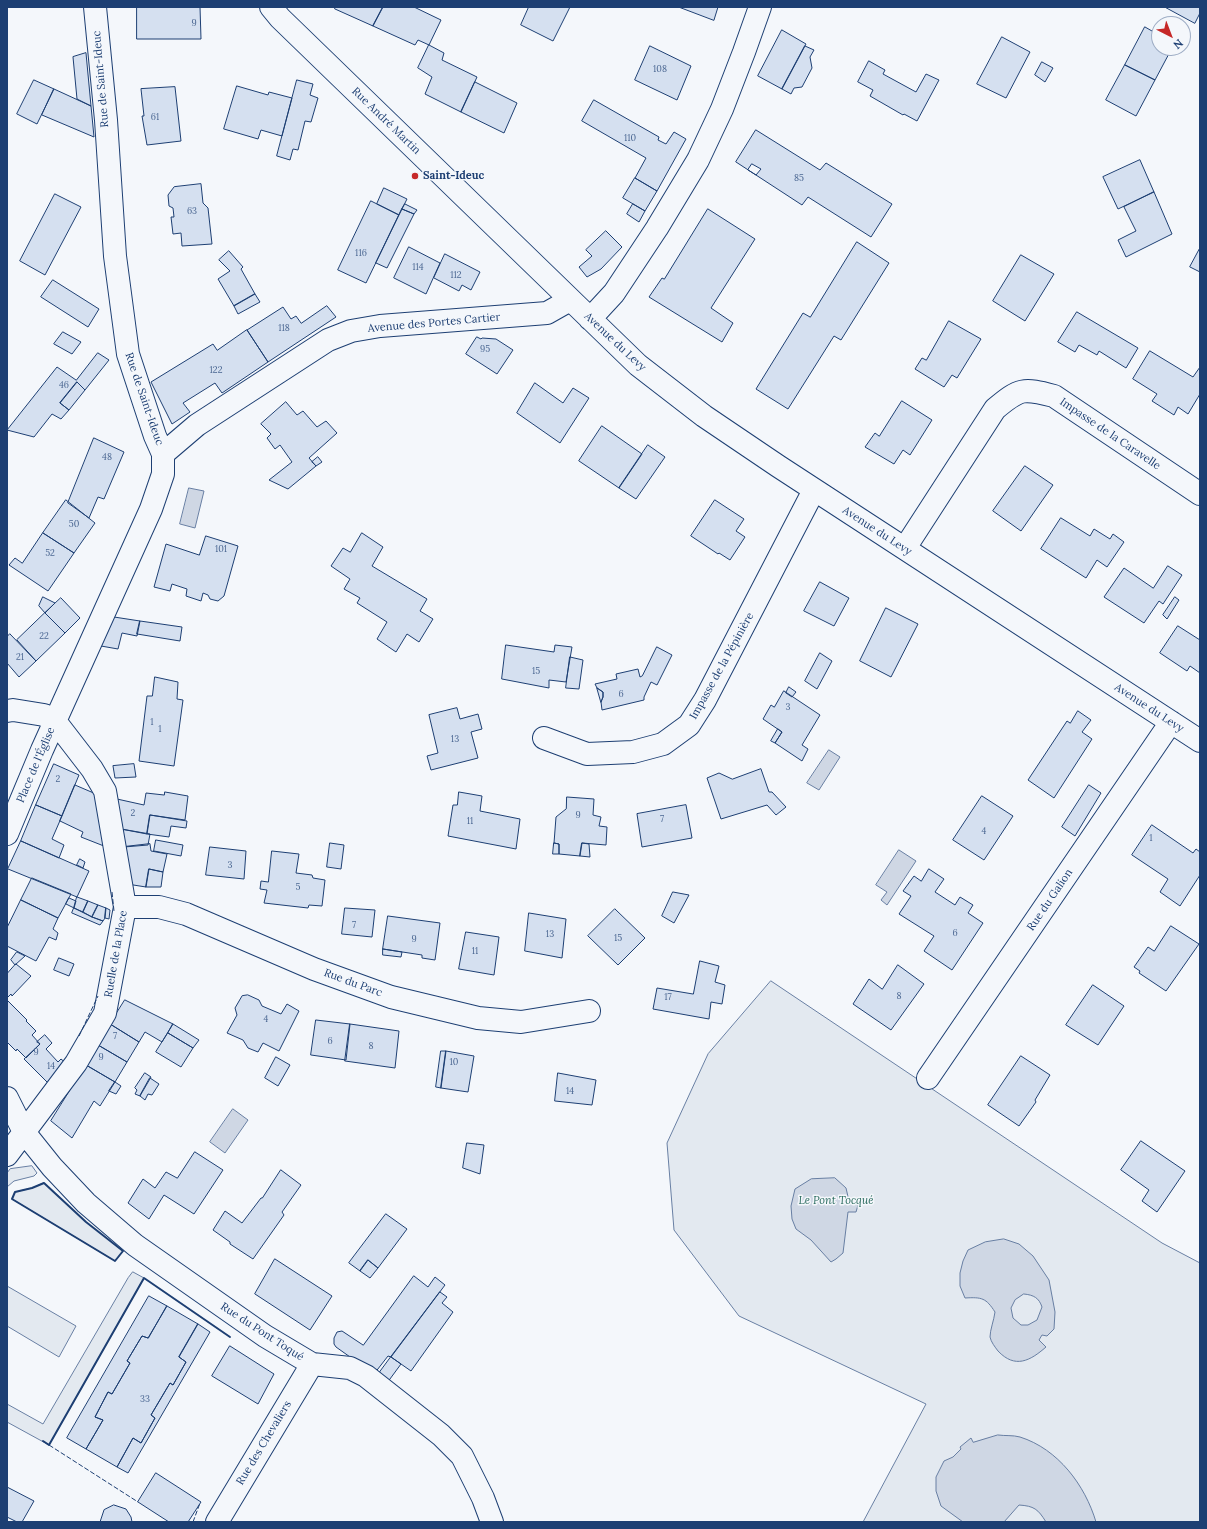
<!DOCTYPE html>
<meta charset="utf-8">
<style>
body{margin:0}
#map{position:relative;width:1207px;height:1529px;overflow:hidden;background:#f4f7fb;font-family:Lora,serif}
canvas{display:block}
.frame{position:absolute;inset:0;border:8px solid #1d3f73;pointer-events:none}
.north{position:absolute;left:1151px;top:16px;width:40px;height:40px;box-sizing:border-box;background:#f4f7fb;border:1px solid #9eadc5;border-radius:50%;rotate:138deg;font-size:11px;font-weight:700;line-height:16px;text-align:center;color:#1d3f73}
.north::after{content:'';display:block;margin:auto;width:14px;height:18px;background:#c62828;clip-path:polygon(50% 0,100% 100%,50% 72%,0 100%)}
</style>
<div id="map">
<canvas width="1207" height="1529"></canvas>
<div class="frame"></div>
<div class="north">N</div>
</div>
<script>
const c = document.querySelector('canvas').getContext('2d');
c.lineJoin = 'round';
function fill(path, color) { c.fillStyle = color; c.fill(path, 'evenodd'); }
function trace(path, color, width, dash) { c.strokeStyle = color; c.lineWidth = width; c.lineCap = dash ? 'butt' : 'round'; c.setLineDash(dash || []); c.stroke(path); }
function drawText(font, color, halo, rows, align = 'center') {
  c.font = font + ' Lora,serif'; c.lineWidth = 3; c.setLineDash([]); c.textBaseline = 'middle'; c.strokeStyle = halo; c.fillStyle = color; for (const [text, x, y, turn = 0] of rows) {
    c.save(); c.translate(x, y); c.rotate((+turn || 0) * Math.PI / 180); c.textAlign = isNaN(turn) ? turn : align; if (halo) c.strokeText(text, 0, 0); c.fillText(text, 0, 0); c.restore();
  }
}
const green = new Path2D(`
 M771 981 1162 1243 1200 1263V1522H863L926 1404 739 1316 674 1230 667 1143 708 1054Z
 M32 1166 37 1173 34 1176 14 1181 7 1187V1173L10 1169Z
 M44 1183 86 1222 123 1251 115 1261 12 1199 15 1192 32 1188Z
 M133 1272 144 1278 49 1445 7 1422V1404L43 1424 128 1278Z
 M7 1286 76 1326 59 1357 7 1326Z`);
const water = new Path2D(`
 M189 488 204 491 195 528 180 524Z
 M829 750 840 757 819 790 807 783Z
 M899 850 916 861 887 905 881 900 887 892 876 885Z
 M233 1109 248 1120 225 1153 210 1142Z
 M835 1178 846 1188 849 1201 858 1205 856 1212H848L843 1253 836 1259 831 1262 811 1240 796 1229 792 1219 791 1206 795 1189 811 1179Z
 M1004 1239 1019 1244 1033 1256 1049 1280 1055 1312 1054 1329 1047 1336 1042 1335 1039 1340 1046 1347C1030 1361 1015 1369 998 1351 995 1347 991 1342 990 1337 990 1330 994 1320 995 1312 986 1298 982 1297 965 1298L960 1286V1273L963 1261 968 1250 985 1242ZM1024 1294C1034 1295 1039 1298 1042 1307L1037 1320 1028 1325H1021L1013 1318 1011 1308 1015 1300Z
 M998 1435C1005 1436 1013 1435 1020 1437 1058 1449 1085 1485 1096 1522H1046C1038 1509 1034 1506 1019 1505L1004 1522H963L941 1506 936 1491V1477L944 1461 953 1457 961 1449 960 1447 971 1438 973 1442Z`);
const building = new Path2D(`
 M137 7H200L201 39H137Z
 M335 7H383L373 26 335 9Z
 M383 7H414L441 20 429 45 418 40 415 45 373 26Z
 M529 7H570L553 41 521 25Z
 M679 7H718L714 20Z
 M1165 7H1200V13L1195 23Z
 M1145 27 1159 35V48H1172L1155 80 1125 65Z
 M782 30 806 44 782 89 758 76Z
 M1002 37 1030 52 1006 98 977 84Z
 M429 45 444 53 442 60 477 77 461 112 425 94 432 77 418 68Z
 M650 46 691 66 677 100 635 80Z
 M805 46 814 50 810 57 812 68 802 87 794 88 791 94 782 89Z
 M86 53 91 106 77 99 73 57Z
 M869 61 885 70 883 74 916 92 926 74 939 80 917 121 904 114 903 115 870 96 873 90 858 82Z
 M1042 62 1053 68 1045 82 1035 75Z
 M1125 65 1155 80 1136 116 1106 100Z
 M34 80 54 89 37 124 17 114Z
 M297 80 313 84 310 95 318 98 311 122 305 121 298 150 293 149 290 160 277 156Z
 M475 82 517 103 504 133 461 112Z
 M237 86 268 95 269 92 292 98 282 136 261 130 258 139 224 129Z
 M175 87 181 141 147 145 142 116H144L141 89Z
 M54 89 91 106 94 137 42 115Z
 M594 100 659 137 658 140 666 144 674 132 686 139 657 191 635 178 646 158 582 121Z
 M756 130 820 170 826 163 892 204 871 237 808 197 802 205 736 162Z
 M1140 160 1154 192 1118 209 1103 177Z
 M752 164 761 169 756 175 748 170Z
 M635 178 657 191 645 211 623 198Z
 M201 184 203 203 208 208 212 244 182 246 181 233 173 234 171 217H174L173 208 169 206 168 195 174 187Z
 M384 188 407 199 399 215 377 204Z
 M1154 192 1172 234 1126 257 1118 240 1136 231 1124 207Z
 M55 194 81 207 45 275 20 261Z
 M371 201 399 215 366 283 338 270Z
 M405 204 417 210 414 214 402 209Z
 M633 204 645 211 639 222 627 214Z
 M402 209 414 214 387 268 376 263Z
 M708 209 755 239 711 308 733 323 722 342 649 297 662 278 664 279Z
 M606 231 622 247 601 269 587 277 579 267 592 256 586 250Z
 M857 242 889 263 841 340 834 336 788 409 756 389 803 313 810 317Z
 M409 247 440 263 426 294 394 278Z
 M1200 248V272L1190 267Z
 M229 251 243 267 241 269 255 294 234 306 218 279 230 271 219 260Z
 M445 254 480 272 471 290 462 285 459 291 434 278Z
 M1021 255 1054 274 1025 321 993 301Z
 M53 280 99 309 88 327 41 297Z
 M255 294 260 302 238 314 234 306Z
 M327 306 336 317 268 362 247 330 283 307 291 319 296 316 301 323Z
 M1077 312 1138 348 1126 368 1099 351 1097 355 1079 345 1075 352 1058 342Z
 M949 321 981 339 957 378 952 375 944 387 915 369 922 358 926 360Z
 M247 330 268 362 222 393 215 383 183 403 190 412 172 424 151 382 213 344 217 350Z
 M63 332 81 342 72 354 54 344Z
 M477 337 481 339 482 338 496 339 513 350 497 374 466 354Z
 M1150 351 1193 377 1200 367V394L1188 414 1178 407 1174 415 1152 401 1157 394 1133 379Z
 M98 353 109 360 85 390 77 382 60 403 69 410 61 419 52 414 34 437 7 430 57 367 76 380Z
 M77 382 85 390 69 410 60 403Z
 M535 383 563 403 573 388 589 398 560 443 517 413Z
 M902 401 932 420 910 455 903 450 894 464 865 447 875 433 879 436Z
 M286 402 297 415 303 411 317 427 326 421 337 433 309 458 316 466 288 489 269 480 292 462 280 445 275 449 267 438 271 434 261 424Z
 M602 426 642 454 619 488 579 461Z
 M94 438 124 452 104 499 98 497 89 518 68 503Z
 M648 445 665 457 636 499 619 488Z
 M318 457 322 462 316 466 312 462Z
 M1025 466 1053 485 1021 531 993 511Z
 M66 500 95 523 74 553 43 533Z
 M715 500 744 519 736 531 745 537 730 560 719 553 718 554 691 536Z
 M1061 518 1090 536 1094 529 1110 539 1113 534 1124 542 1107 567 1097 560 1086 578 1041 549Z
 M43 533 74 553 48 591 9 565 15 558 22 563Z
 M362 533 383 547 372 566 427 599 420 611 433 619 419 642 407 634 396 652 377 639 387 622 357 603 360 598 344 589 350 579 331 566 343 548 350 552Z
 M206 536 238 546 224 596 218 601 210 599 208 595 203 593 201 601 186 596 187 589 172 584 170 591 154 587 166 544 199 555Z
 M1168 566 1182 575 1163 604 1159 601 1144 623 1104 597 1124 568 1153 588Z
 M820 582 849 598 834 626 804 611Z
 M43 597 55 603 45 613 39 606Z
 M1175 597 1179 600 1167 619 1163 615Z
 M61 598 80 618 65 633 45 613Z
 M886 608 918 624 891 677 860 661Z
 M45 613 65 633 36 661 17 640Z
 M114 617 140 621 137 636 122 633 118 649 101 646 106 631Z
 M140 621 182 627 180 641 137 634Z
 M1178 626 1200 640V673L1190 666 1187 671 1160 653Z
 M10 634 36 661 19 677 7 663V637Z
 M506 645 554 652 555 645 572 647 566 682 549 680V688L502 679Z
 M657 647 672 655 657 685 651 682 644 697V700L602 710 601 702 603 697V692L597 688 595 684 617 679 616 674 638 669 640 677 642 676Z
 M820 653 832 661 817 689 805 681Z
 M570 657 583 660 579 689 566 688Z
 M155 677 178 682 177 699 183 700 174 766 139 761 147 696H152Z
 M789 687 796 692 792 697 786 693Z
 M597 688 603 692V697L601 702Z
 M784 691 820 715 802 745 808 749 802 761 775 743 782 732 763 719 771 705 774 707Z
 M457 708 460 719 478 714 482 729 471 732 478 758 431 770 427 756 438 753 429 715Z
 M1078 711 1091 720 1082 732 1092 739 1054 798 1028 780 1067 721 1070 723Z
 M778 729 782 732 775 743 771 741Z
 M54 764 79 775 62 816 36 805Z
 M134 764 136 777 115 778 113 766Z
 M761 769 769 792H772L786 807 776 815 767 805 721 819 707 778 719 773 732 779Z
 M75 785 103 797 109 848 81 837 83 832 60 821Z
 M1089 785 1101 793 1075 836 1062 827Z
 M165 792 188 796 185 820 150 815 147 834 121 829 117 799 144 805 146 793 164 795Z
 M459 792 482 796 480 811 520 819 516 849 448 836 453 805H457Z
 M982 796 1013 816 984 860 953 840Z
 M567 797 594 799 593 815 601 817 599 826 607 827 606 845 582 843 580 856 559 854V844L554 843 556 817 566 809Z
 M36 805 62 816 52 839 64 845 59 858 21 841Z
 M686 805 692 838 642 847 637 814Z
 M150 815 187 821 186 828 171 826 169 837 147 834Z
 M1152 825 1193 853 1196 849 1200 852V875L1180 906 1160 892 1168 879 1132 855Z
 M121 829 150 834 148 845 124 847Z
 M156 840 183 845 181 856 154 851Z
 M21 841 89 871 77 897 8 869Z
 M330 843 344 845 341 869 327 867Z
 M554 843 559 844V854H553Z
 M582 843 589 844 590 857 580 856Z
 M150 844 151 851 167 854 163 872 149 869 146 887 127 884 124 847Z
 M210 847 246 851 244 879 206 875Z
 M272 851 299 854 296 873 312 875 313 878 325 880 322 906 309 905 308 908 264 903 267 890 260 889 261 881 268 882Z
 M80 859 85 862 83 868 77 865Z
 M149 869 163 872 161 887H146Z
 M929 869 944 879 935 892 955 905 960 897 973 905 968 913 983 923 952 970 924 951 934 936 899 914 911 896 903 891 914 876 921 881Z
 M32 878 71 894 58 918 21 900Z
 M673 892 689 895 674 923 662 916Z
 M77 897 88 901 83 912 74 908Z
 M69 898 76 901 74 908 66 904Z
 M21 900 58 918 53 929 58 933 56 940 49 937 36 961 7 946V928Z
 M88 901 98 905 92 917 83 912Z
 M98 905 106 908 105 918 103 921 92 917Z
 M74 908 92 917 103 921 100 925 72 913Z
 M106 908 110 910 109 919 105 918Z
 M345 908 375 910 372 937 342 934Z
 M615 909 645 938 618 965 588 936Z
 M529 913 566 919 562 958 525 951Z
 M388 916 440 923 435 960 422 958V955L383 949Z
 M1171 926 1199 944 1166 991 1139 973 1140 971 1134 967 1148 947 1154 951Z
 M466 932 499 937 494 975 459 969Z
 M383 949 402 952 401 957 383 955Z
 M17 952 25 956 15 965 11 960Z
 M59 958 74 964 69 976 54 970Z
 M700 961 719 966 715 982 725 985 722 1004 711 1002 709 1019 653 1009 657 988 693 994Z
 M16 964 31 976 12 996 11 994 7 998V974Z
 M898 965 924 984 891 1030 853 1004 869 979 882 989Z
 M1093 985 1124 1006 1098 1045 1066 1025Z
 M248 995 259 1000 262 1006 281 1014 287 1004 299 1011 279 1051 263 1043 258 1052 248 1048 243 1040 227 1033 237 1015 235 1008 242 996Z
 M7 1000 27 1020 26 1021 36 1031 32 1035 40 1044 26 1058 17 1049 16 1051 7 1042Z
 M125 1000 173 1024 162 1042 145 1032 139 1042 110 1024Z
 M316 1020 350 1024 346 1060 311 1055Z
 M110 1024 139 1042 127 1062 98 1045Z
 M173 1024 199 1040 193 1048 168 1033Z
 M350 1024 399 1031 395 1068 345 1061Z
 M168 1033 193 1048 181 1067 156 1052Z
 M45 1035 52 1043 46 1049 58 1062 61 1059 67 1064 51 1086 24 1059 40 1044 37 1042Z
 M98 1045 127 1062 115 1082 86 1065Z
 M441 1051H446L441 1088 436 1087Z
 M446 1051 474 1056 468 1092 441 1088Z
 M1021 1056 1050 1075 1035 1100 1036 1102 1019 1126 988 1105Z
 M276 1057 290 1065 278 1086 265 1078Z
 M86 1065 115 1082 100 1106 94 1101 72 1138 51 1121Z
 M145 1073 151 1077 140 1096 135 1094 137 1090 135 1088Z
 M558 1073 596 1080 592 1105 555 1101Z
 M150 1078 159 1084 152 1095 148 1094 145 1100 140 1096Z
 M115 1082 121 1086 116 1094 109 1091Z
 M1141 1141 1185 1171 1157 1212 1142 1201 1149 1190 1121 1170Z
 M467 1143 484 1145 480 1174 463 1168Z
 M195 1152 223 1170 194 1214 164 1195 149 1219 128 1203 143 1179 155 1188 166 1172 177 1178Z
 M281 1170 301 1185 282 1212 284 1215 253 1259 230 1244V1242L213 1230 225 1211 242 1223 261 1198H262Z
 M386 1214 407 1229 378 1268 368 1260 360 1271 349 1263Z
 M275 1259 332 1296 310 1330 255 1294Z
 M368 1260 378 1268 370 1278 360 1271Z
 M414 1276 428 1287 435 1277 445 1285 391 1357 388 1356 374 1374 336 1347 334 1344V1338L337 1332 342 1331 363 1345Z
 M440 1292 447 1297 442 1303 453 1312 411 1371 391 1357Z
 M149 1296 167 1306 148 1338 142 1336 127 1361 130 1363 112 1394 108 1392 95 1417 103 1420 86 1449 67 1438Z
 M167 1306 198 1324 179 1357 186 1362 173 1385 170 1383 151 1415 155 1418 141 1443 133 1438 117 1467 86 1449 103 1420 95 1417 108 1392 112 1394 130 1363 127 1361 142 1336 148 1338Z
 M198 1324 210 1332 128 1473 117 1467 133 1438 141 1443 155 1418 151 1415 170 1383 173 1385 186 1362 179 1357Z
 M230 1346 274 1374 258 1404 212 1376Z
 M391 1357 401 1364 387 1383 377 1376Z
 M156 1473 201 1502 188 1522H169L138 1502Z
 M7 1487 34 1501 22 1522H17L7 1517Z
 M114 1505 126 1509 131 1517 132 1522H100L104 1510Z`);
const minor = new Path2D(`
 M271 7 280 18 638 365 704 416 778 466 1200 741
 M590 319 614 293 657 228 698 160 722 109 744 52 760 7
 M163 454 197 425 328 340 351 331 380 326 547 313 570 300
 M905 548 995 409C1020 388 1023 388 1054 396L1200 494
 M7 711 13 710 44 715 55 721 92 769 105 791 125 907 105 1013 76 1063 7 1155
 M544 738 587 754 633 752 663 744 689 725 705 700 814 490
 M7 834 42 750 151 509 163 474V454L155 436 128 354 115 256 106 120 95 7
 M125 907H159L186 914 314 969 391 997 478 1018 521 1022 589 1011
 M928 1078 1171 722
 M7 1098 24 1132 52 1167 86 1203 135 1245 265 1336 312 1364 350 1368 366 1376 441 1435 462 1456 483 1498 492 1522
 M217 1522 312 1364`);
const fence = new Path2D(`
 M112 892 114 911
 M79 1036 98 996
 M49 1445 138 1502
 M193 1522 200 1503`);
const wall = new Path2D(`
 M44 1183 86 1222 123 1251 115 1261 12 1199 15 1192 32 1188Z
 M43 1441 49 1445 144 1278 230 1337`);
const markers = [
 [415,176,4,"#c62828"]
];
const numberNames = [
 ["9",194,23],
 ["108",660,69],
 ["61",155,117],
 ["110",630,138],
 ["85",799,178],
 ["63",192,211],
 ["116",361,253],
 ["114",418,267],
 ["112",456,275],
 ["118",284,328],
 ["95",485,349],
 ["122",216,370],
 ["46",64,385],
 ["48",107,457],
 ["50",74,524],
 ["101",221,549],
 ["52",50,553],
 ["22",44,636],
 ["21",20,657],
 ["15",536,671],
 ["6",621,694],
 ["3",788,707],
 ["1",152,722],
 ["1",160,729],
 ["13",455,739],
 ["2",58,779],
 ["2",133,813],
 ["9",578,815],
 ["7",662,819],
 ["11",470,821],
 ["4",984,831],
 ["1",1151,838],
 ["3",230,865],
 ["5",298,887],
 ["7",354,925],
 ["6",955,933],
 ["13",550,934],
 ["15",618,938],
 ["9",414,939],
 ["11",475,951],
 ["8",899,996],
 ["17",668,997],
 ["4",266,1019],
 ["7",115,1036],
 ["6",330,1041],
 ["8",371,1046],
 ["9",36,1052],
 ["9",101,1057],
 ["10",454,1062],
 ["14",51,1066],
 ["14",570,1091],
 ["33",145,1399]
];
const streetNames = [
 ["Rue de Saint-Ideuc",101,79,-95],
 ["Rue André Martin",386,121,44],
 ["Avenue des Portes Cartier",434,323,-5],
 ["Avenue du Levy",615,342,43],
 ["Rue de Saint-Ideuc",144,399,71],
 ["Impasse de la Caravelle",1110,434,34],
 ["Avenue du Levy",877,531,33],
 ["Impasse de la Pépinière",722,666,-61],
 ["Avenue du Levy",1149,708,33],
 ["Place de l'Église",36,765,-67],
 ["Rue du Galion",1050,900,-56],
 ["Ruelle de la Place",116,954,-80],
 ["Rue du Parc",353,983,20],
 ["Rue du Pont Toqué",262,1332,33],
 ["Rue des Chevaliers",264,1443,-59]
];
const poiNames = [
 ["Saint-Ideuc",423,176]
];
const parkNames = [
 ["Le Pont Tocqué",836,1201]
];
fill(green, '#e3e9f0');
trace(green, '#687fa3', 1);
fill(water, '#cfd7e4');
trace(water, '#687fa3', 1);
fill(building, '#d5e0f0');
trace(building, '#1d3f73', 1);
trace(minor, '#1d3f73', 24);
trace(minor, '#f4f7fb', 22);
trace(fence, '#1d3f73', 1, [5, 2]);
trace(wall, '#1d3f73', 2);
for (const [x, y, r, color] of markers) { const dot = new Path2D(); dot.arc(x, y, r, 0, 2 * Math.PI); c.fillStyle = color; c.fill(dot); trace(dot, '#f4f7fb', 1.5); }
drawText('9px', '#4b6792', null, numberNames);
drawText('11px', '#1d3f73', '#f4f7fb', streetNames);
drawText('bold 11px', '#1d3f73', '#f4f7fb', poiNames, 'left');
drawText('italic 11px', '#2c6c60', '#f4f7fb', parkNames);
</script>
